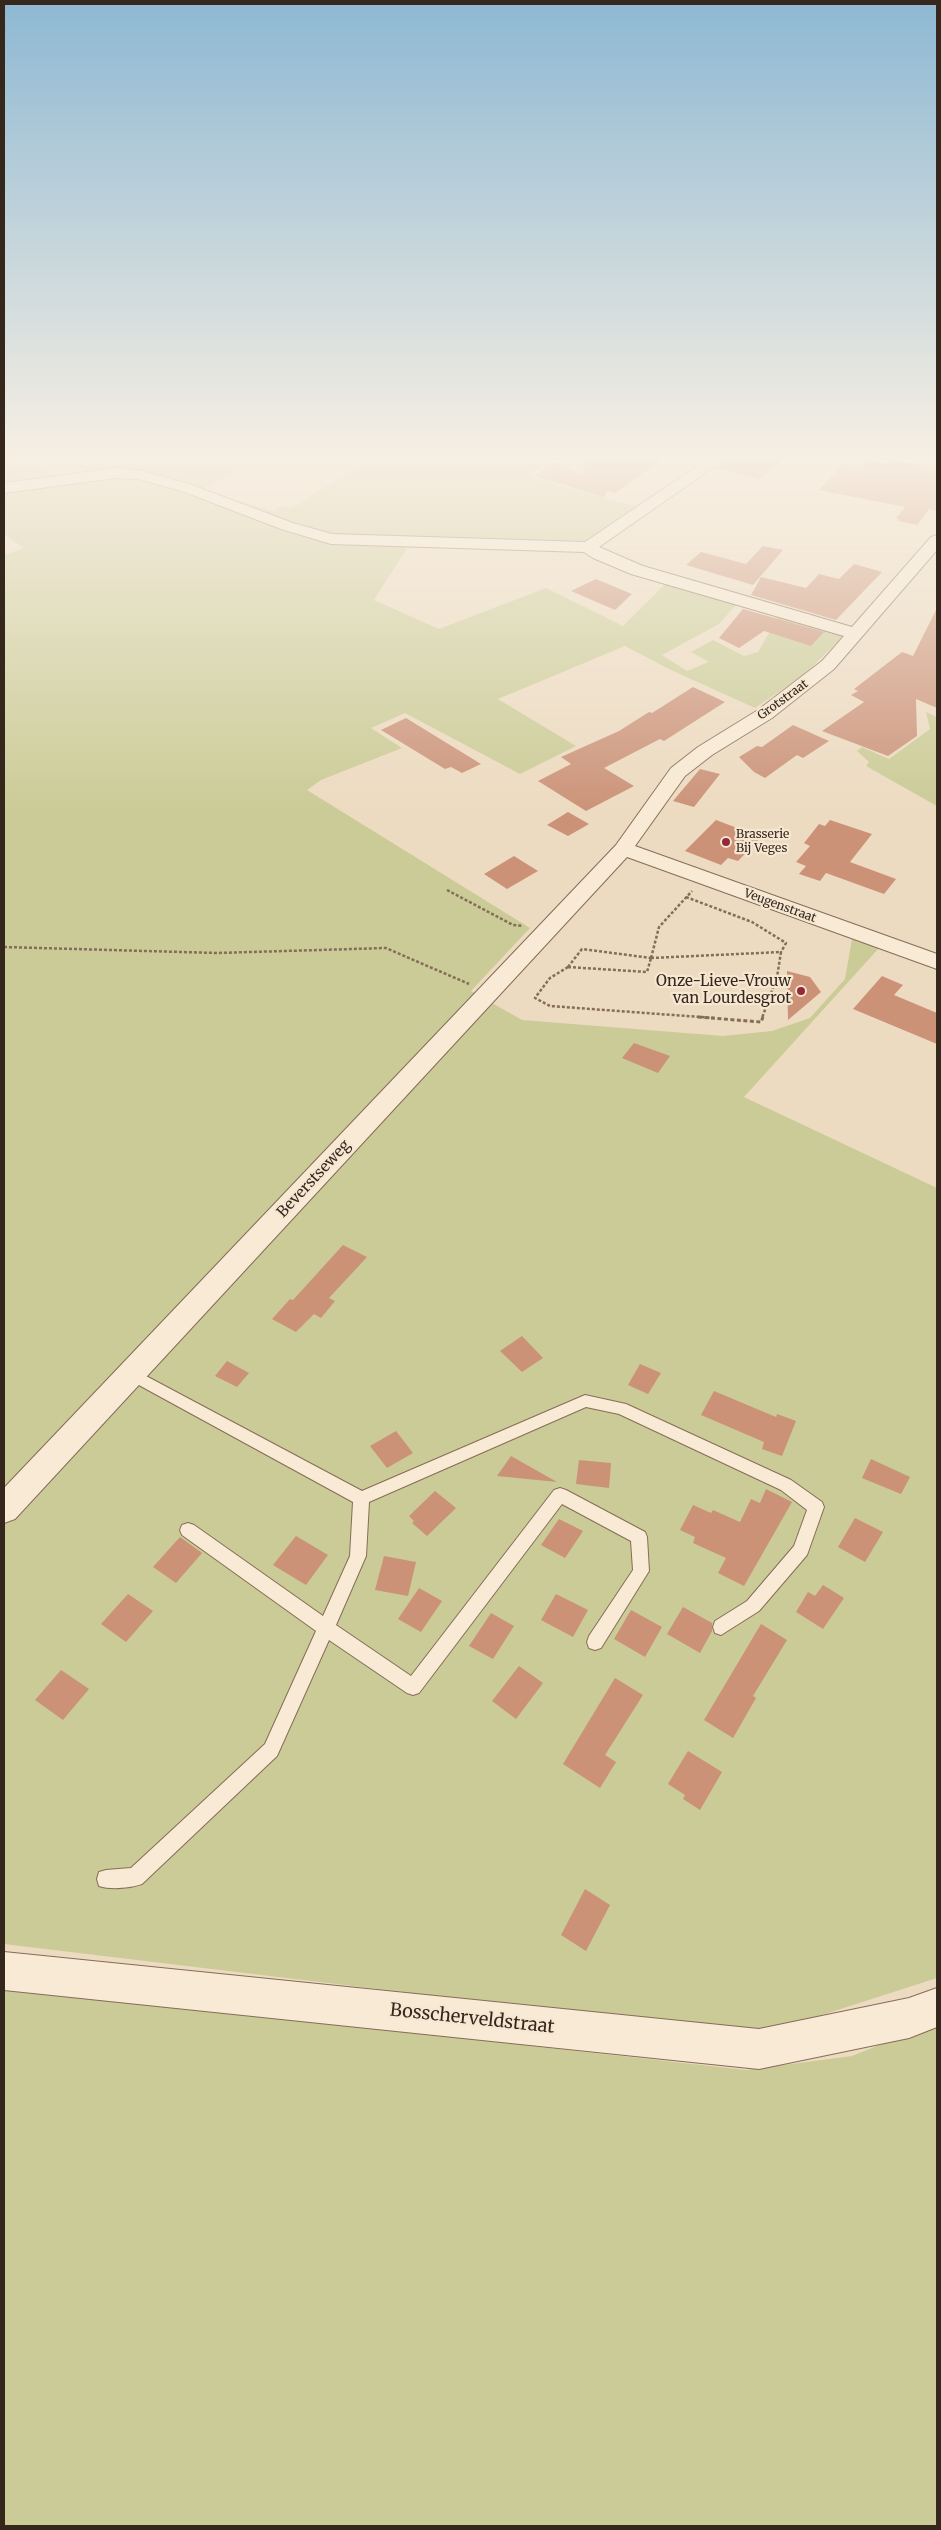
<!DOCTYPE html>
<style>
body{margin:0}
#map{position:relative;width:941px;height:2530px;overflow:hidden;background:#eddbc1;font-family:Merriweather,serif}
canvas{display:block}
.frame{position:absolute;inset:0;border:5px solid #36271d;pointer-events:none}
</style>
<div id="map">
<canvas width="941" height="2530"></canvas>
<div class="frame"></div>
</div>
<script>
const c = document.querySelector('canvas').getContext('2d');
c.lineJoin = 'round';
function fill(path, color) { c.fillStyle = color; c.fill(path, 'evenodd'); }
function trace(path, color, width, dash) { c.strokeStyle = color; c.lineWidth = width; c.lineCap = dash ? 'butt' : 'round'; c.setLineDash(dash || []); c.stroke(path); }
function drawText(font, color, halo, rows, align = 'center') {
  c.font = font + ' Merriweather,serif'; c.lineWidth = 4.5; c.setLineDash([]); c.textBaseline = 'middle'; c.strokeStyle = halo; c.fillStyle = color; for (const [text, x, y, turn = 0] of rows) {
    c.save(); c.translate(x, y); c.rotate((+turn || 0) * Math.PI / 180); c.textAlign = isNaN(turn) ? turn : align; if (halo) c.strokeText(text, 0, 0); c.fillText(text, 0, 0); c.restore();
  }
}
const green = new Path2D(`
 M4 460H37L55 479 4 486Z
 M72 460H256L202 490 273 511 281 506 291 508 369 460H551L527 476 638 507 588 542 579 543 344 537 308 530 142 474H87Z
 M125 477 153 483 243 512 320 541 379 546 409 545 374 600 439 629 546 588 623 626 667 582 738 603 719 624 662 655 687 671 709 662 691 652 713 640 744 656 758 652 780 614 845 634 805 674 755 708 671 670 625 646 498 699 576 746 520 774 405 713 371 728 402 748 321 780 307 790 530 928 471 991 522 1020 723 1036 772 1031 810 1018 845 979 852 939 879 948 744 1097 937 1188V1978L760 2035 4 1944V555L24 548 4 534V491Z
 M926 712 937 717V806L866 766 869 762 857 751 862 747 889 759 930 729Z
 M4 1987 746 2070 852 2056 937 2022V2526H4Z`);
const building = new Path2D(`
 M585 460H662L615 493 607 491 604 497 534 476 557 462 583 475Z
 M726 460H783L760 479 716 468Z
 M868 460 888 464 890 460H894L937 469V511L929 509 917 525 898 521 899 519 896 518 905 507 819 490 843 464 860 468Z
 M763 546 783 550 753 585 686 565 701 552 746 564Z
 M854 564 882 572 836 620 751 595 761 577 806 588 819 574 839 579Z
 M596 579 632 594 615 610 571 591Z
 M937 608V708L916 699 917 736 888 756 822 731 864 702 851 695 858 691 854 689 902 652 913 656Z
 M743 609 824 632 811 646 764 631 739 648 719 638Z
 M693 687 725 702 664 741 660 739 604 768 634 786 586 811 538 781 571 764 561 757 619 731 649 712 652 713Z
 M406 718 481 764 462 773 451 767 445 769 381 730Z
 M793 725 829 741 803 758 797 755 765 778 754 772 739 757 757 746 762 747Z
 M700 769 720 774 694 807 673 801Z
 M568 812 589 824 568 836 547 825Z
 M716 820 761 837 738 861 728 858 721 865 685 851Z
 M830 820 872 834 850 862 896 879 884 894 826 873 820 881 799 874 806 866 796 862 810 846 804 843 819 824 825 826Z
 M514 856 538 871 507 889 484 874Z
 M787 971 810 977 821 992 788 1020Z
 M882 976 903 985 894 995 937 1013V1044L853 1009Z
 M634 1043 670 1056 658 1073 622 1058Z
 M343 1245 367 1257 329 1298 335 1301 321 1318 314 1314 296 1332 272 1319 290 1299 293 1300Z
 M522 1336 543 1358 522 1372 500 1351Z
 M227 1361 249 1373 237 1387 215 1376Z
 M640 1364 661 1373 648 1394 628 1385Z
 M714 1391 776 1417 777 1414 796 1421 782 1456 762 1449 764 1442 701 1415Z
 M396 1431 413 1453 387 1468 370 1446Z
 M511 1456 557 1482 497 1476Z
 M871 1459 910 1477 901 1494 862 1478Z
 M579 1460 611 1463 609 1488 576 1484Z
 M766 1489 792 1502 744 1586 718 1573 726 1558 693 1543 695 1537 680 1530 693 1505 711 1513 713 1510 740 1522 751 1499 760 1503Z
 M435 1491 456 1508 427 1536 412 1523 414 1521 409 1516Z
 M855 1518 883 1532 865 1562 838 1547Z
 M559 1519 583 1531 565 1558 541 1545Z
 M296 1536 328 1555 306 1585 273 1565Z
 M180 1537 202 1553 176 1583 153 1567Z
 M384 1556 416 1562 408 1596 375 1590Z
 M823 1585 844 1598 823 1629 796 1612 808 1592 815 1596Z
 M419 1588 442 1601 421 1632 398 1619Z
 M128 1594 153 1611 126 1642 101 1624Z
 M556 1594 588 1610 573 1637 541 1620Z
 M683 1607 712 1623V1631L700 1653 667 1634Z
 M631 1610 662 1627 645 1657 614 1639Z
 M491 1613 514 1626 493 1659 469 1646Z
 M761 1624 787 1640 753 1696 756 1698 733 1738 704 1720Z
 M519 1666 543 1683 516 1719 492 1701Z
 M61 1670 89 1689 63 1720 35 1700Z
 M615 1678 643 1695 605 1755 616 1762 600 1788 563 1764Z
 M688 1751 722 1772 700 1810 683 1799 685 1795 668 1784Z
 M585 1889 610 1905 586 1951 561 1935Z`);
const pathFar1 = new Path2D(`
 M447 890 513 925 523 926
 M686 897 752 922 786 943 781 952
 M4 947 217 953 386 948 469 984
 M651 958 781 952 777 977 762 1018
 M651 958 659 927 692 891
 M568 967 647 972 651 958
 M568 967 550 978 535 998 550 1006 714 1018
 M568 967 582 949 651 958`);
const path = new Path2D(`
 M698 1017 761 1022 763 1017`);
const lane = new Path2D(`
 M131 1368 362 1491 585 1395 626 1404 791 1480 822 1502 824 1507 807 1555 759 1611 721 1635 715 1633 713 1627 715 1621 747 1601 794 1546 807 1510 781 1490 619 1414 586 1407 369 1502 366 1556 336 1625 411 1676 554 1490 560 1488 566 1490 645 1532 647 1537 649 1571 601 1648 595 1650 589 1648 587 1642 589 1636 633 1570 631 1541 562 1504 419 1693 413 1695 407 1693 329 1640 277 1756 142 1884C130 1888 111 1890 99 1886L97 1879 99 1872 106 1870 131 1868 265 1744 316 1631 182 1535 180 1530 182 1525 188 1523 194 1525 323 1616 350 1556 353 1502 126 1378 124 1374 126 1370Z`);
const street = new Path2D(`
 M706 460H724L599 547 643 566 852 627 931 537 937 535V550L834 669 772 718 712 755 685 776 635 846 937 954V969L627 857 15 1519 4 1523V1488L616 845 671 768 698 747 758 710 822 661 844 636 631 574 593 558 584 552 331 544 281 529 182 491 138 479 116 478 4 493V483L116 468 139 470 192 485 293 523 332 534 585 542Z
 M4 1952 759 2029 909 1998 937 1988V2027L909 2038 759 2069 4 1990Z`);
const markers = [
 [726,842,5,"#942a36"],
 [801,991,5,"#942a36"]
];
const farStreetnames = [
 ["Grotstraat",783,700,-36],
 ["Veugenstraat",780,906,20]
];
const farPoinames = [
 ["Brasserie",736,835],
 ["Bij Veges",736,849]
];
const poiNames = [
 ["Onze-Lieve-Vrouw",791,982],
 ["van Lourdesgrot",791,999]
];
const streetNames = [
 ["Beverstseweg",314,1179,-47]
];
const nearStreetnames = [
 ["Bosscherveldstraat",472,2019,6]
];
fill(green, '#cacb96');
fill(building, '#cb9278');
trace(lane, '#866c59', 2);
trace(street, '#866c59', 2);
trace(pathFar1, '#866c59', 2.5, [3, 2]);
trace(path, '#866c59', 3, [4, 2.5]);
fill(lane, '#f8ead4');
fill(street, '#f8ead4');
const sky = c.createLinearGradient(0, 0, 0, 815);
sky.addColorStop(0, '#8db8d3');
sky.addColorStop(0.56, '#f7efe3');
sky.addColorStop(1, '#f7efe300');
c.fillStyle = sky;
c.fillRect(0, 0, 941, 815);
for (const [x, y, r, color] of markers) { const dot = new Path2D(); dot.arc(x, y, r, 0, 2 * Math.PI); c.fillStyle = color; c.fill(dot); trace(dot, '#f5e7d1', 2); }
drawText('12px', '#36271d', '#f5e7d1', farStreetnames);
drawText('12px', '#36271d', '#f5e7d1', farPoinames, 'left');
drawText('15px', '#36271d', '#f5e7d1', poiNames, 'right');
drawText('15px', '#36271d', '#f5e7d1', streetNames);
drawText('18px', '#36271d', '#f5e7d1', nearStreetnames);
</script>
